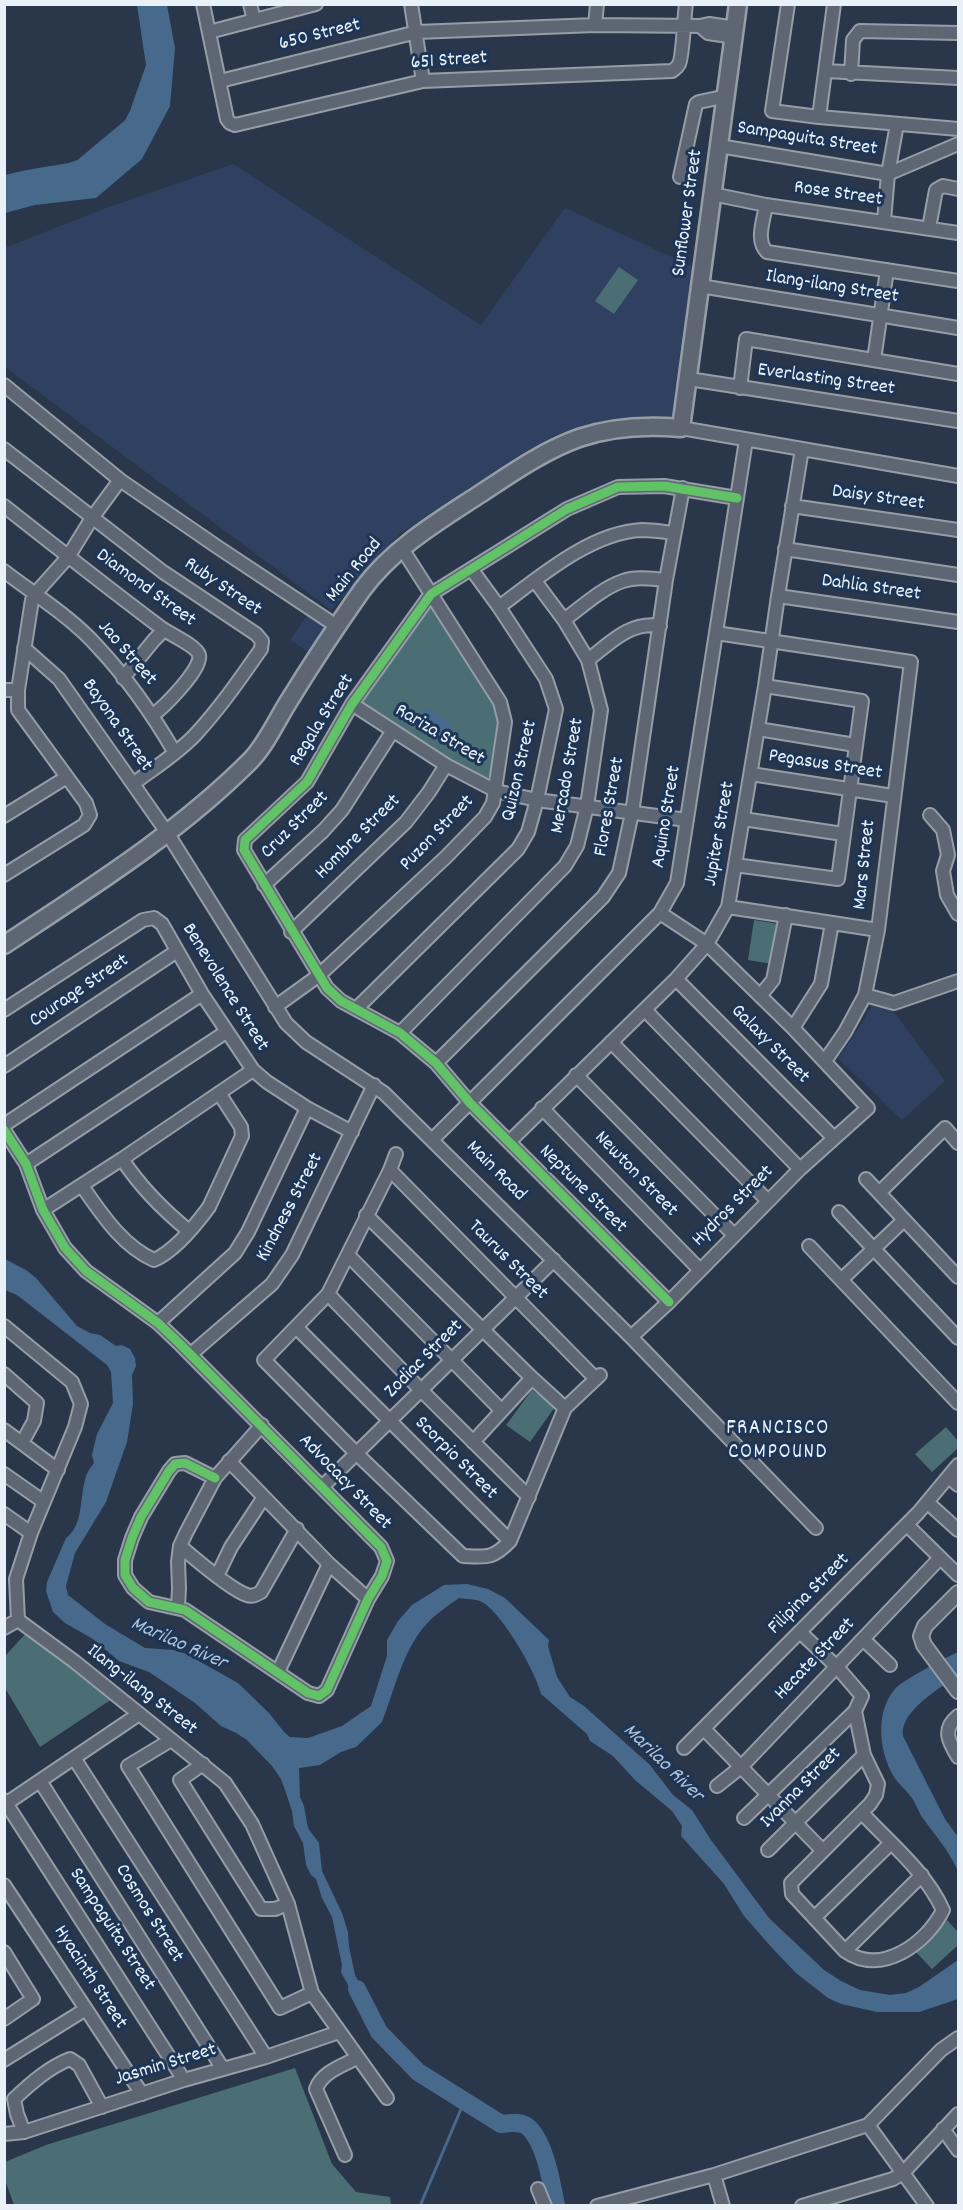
<!DOCTYPE html>
<style>
body{margin:0}
#map{position:relative;width:963px;height:2210px;overflow:hidden;background:#2a374a;font-family:Dekko,sans-serif}
canvas{display:block}
.frame{position:absolute;inset:0;border:6px solid #e8f1f8;pointer-events:none}
</style>
<div id="map">
<canvas width="963" height="2210"></canvas>
<div class="frame"></div>
</div>
<script>
const c = document.querySelector('canvas').getContext('2d');
c.lineJoin = 'round';
function fill(path, color) { c.fillStyle = color; c.fill(path, 'evenodd'); }
function trace(path, color, width, dash) { c.strokeStyle = color; c.lineWidth = width; c.lineCap = dash ? 'butt' : 'round'; c.setLineDash(dash || []); c.stroke(path); }
function drawText(font, color, halo, rows, align = 'center') {
  c.font = font + ' Dekko,sans-serif'; c.lineWidth = 6; c.setLineDash([]); c.textBaseline = 'middle'; c.strokeStyle = halo; c.fillStyle = color; for (const [text, x, y, turn = 0] of rows) {
    c.save(); c.translate(x, y); c.rotate((+turn || 0) * Math.PI / 180); c.textAlign = isNaN(turn) ? turn : align; if (halo) c.strokeText(text, 0, 0); c.fillText(text, 0, 0); c.restore();
  }
}
const built = new Path2D(`
 M233 164 481 325 565 208 698 269 677 420 635 417 553 436 401 533 331 610 5 367 4 248 106 208Z
 M310 611 330 625 310 653 290 640Z
 M874 1000 891 1008 945 1081 902 1120 838 1058 863 1022Z`);
const green = new Path2D(`
 M619 267 638 280 614 314 595 301Z
 M430 605 499 706 492 770 488 778C471 778 381 718 361 705Z
 M754 920 778 924 772 964 748 960Z
 M532 1390 555 1407 530 1442 506 1425Z
 M946 1427 958 1441V1448L932 1472 915 1454Z
 M27 1632 112 1699 40 1747 5 1688V1656Z
 M947 1920 958 1932V1945L932 1969 914 1950Z
 M295 2068 332 2164 356 2192 390 2197 391 2205H14L5 2180V2162L46 2145Z`);
const water = new Path2D(`
 M137 5H167L175 48 170 106 142 159 96 198 35 205 5 213V175C38 166 73 165 107 154L130 111 146 65Z
 M427 708 452 725 443 738 418 721Z
 M5 1259 26 1270 36 1278 77 1326 90 1333 100 1335 116 1346 122 1345 130 1349 135 1358 136 1366 132 1375 133 1404 127 1442 106 1502 75 1553 66 1586 68 1595 105 1624 145 1648 173 1650 186 1654 213 1669 238 1683 269 1713 284 1732 290 1737 308 1738 342 1726 371 1706 387 1656V1640L398 1621 412 1605 444 1585 467 1584 488 1589 505 1598 549 1640 548 1646 557 1677 570 1697 584 1706 650 1765 673 1795 692 1810 711 1840 769 1918 824 1970 841 1981 860 1990 890 1995 906 1993 919 1987 958 1960V1999L919 2012H877L841 2004 828 1998 796 1973 774 1950 744 1916 724 1884 681 1836 682 1826 672 1811 635 1780 613 1756 590 1741 587 1734 541 1694C536 1672 502 1613 482 1602 476 1599 466 1599 459 1598 446 1607 433 1616 423 1628 402 1654 394 1691 382 1722L356 1747 341 1752 320 1765 299 1768 300 1797 304 1806 308 1828 319 1843 322 1871 342 1913 348 1932 349 1947 355 1975 372 2008 363 2013 341 1972 342 1965 332 1917 322 1898 316 1879 311 1875 306 1865 303 1843 294 1826 292 1811 285 1790 281 1779 272 1766 247 1740 236 1733 221 1726 195 1703 149 1672 119 1661 93 1639 65 1623 53 1612 46 1591 47 1582 66 1538C83 1526 80 1498 85 1480 86 1474 90 1468 94 1463L92 1455 97 1434 113 1403 111 1372 107 1365 17 1295 5 1290Z
 M958 1652V1675C941 1688 899 1711 903 1736L945 1819 958 1837V1871C949 1851 935 1835 922 1817 918 1811 916 1803 911 1797 907 1791 901 1786 896 1780 879 1755 874 1713 895 1689 901 1681 947 1657 958 1652Z`);
const stream = new Path2D(`
 M420 2206 464 2102
 M555 2206 556 2204`);
const river = new Path2D(`
 M73 171 82 168 130 128
 M357 1989 379 2032 418 2072 501 2124C510 2123 522 2121 529 2128 545 2143 552 2184 556 2206`);
const minor = new Path2D(`
 M203 4 227 119 230 123 235 125 423 81 672 71C676 68 677 68 679 64 683 57 684 16 686 4
 M250 4 254 20
 M411 4 423 81
 M788 4 772 111 819 117 834 4
 M595 25 597 4
 M700 26 708 33 735 37
 M209 32 316 4
 M826 71 958 78
 M851 74 853 40 860 31 958 33
 M220 81 417 32 595 25 700 26 709 24 736 28
 M819 117 958 129
 M719 146 888 174 958 144
 M680 177 696 104 699 102 727 96
 M712 194 766 205 958 233
 M766 205C764 219 755 241 767 252L958 281
 M884 221 888 174 897 124
 M929 228 936 190 943 186 958 189
 M700 286 958 328
 M874 360 887 270
 M689 379 958 421
 M4 385 120 480 219 548 338 627
 M740 388 746 339 958 374
 M681 428 958 476
 M4 449 163 572 256 634 262 641 261 649C240 679 220 708 195 735 177 754 154 768 133 784
 M4 506C56 547 107 587 160 627 169 634 197 646 199 655 203 668 164 707 153 715
 M792 506 958 530
 M785 549 958 575
 M4 571C35 595 71 617 97 646 127 678 153 715 175 753
 M778 596 958 622
 M499 607C538 578 591 532 642 530 653 530 664 532 674 533
 M564 620C582 607 602 588 623 581 637 576 652 579 666 580
 M716 633 911 662 878 930 865 995 845 1032 825 1061
 M24 648 59 679 133 784 168 834 286 1023 306 1042 384 1093 631 1337 816 1528
 M588 660C610 643 630 621 660 626
 M123 678 154 640 164 630
 M4 690H18
 M352 704 446 765 496 791 537 800 687 820
 M758 729 855 745
 M751 774 893 796
 M930 815 943 830 948 855 943 871 947 895 958 914
 M4 816 67 777
 M743 819 843 834
 M735 865 838 879 862 701 765 686
 M4 875 84 825 90 815 86 803 18 710V690L32 600 35 594 68 557 92 518 120 480
 M264 885 323 831 342 810 392 732
 M728 907 878 930
 M291 932 406 822 429 792 446 765
 M676 979 834 1138
 M865 995 894 1003 958 981
 M760 996 773 980 786 915
 M275 1007 318 976 344 952 446 857 485 817 493 803 505 722 500 702 401 547
 M356 1009 518 849 528 832 537 800 556 709 546 679 499 607 472 570
 M4 1010 143 920 154 918 162 924 202 994 253 1070 267 1082 307 1108 352 1132
 M645 1010 800 1169
 M793 1028 821 984 832 923
 M400 1033 565 866 577 846 587 806 601 710 588 660 564 620 535 581
 M611 1042 768 1201
 M436 1063 603 897 619 873 632 813 666 580 683 488
 M4 1066 177 951
 M576 1075 734 1235
 M542 1108 700 1270
 M4 1125 202 994
 M4 1130 26 1164 43 1210 65 1248 86 1271 158 1323 181 1345 381 1547 387 1561 382 1576 368 1599 327 1690 319 1696 308 1693 185 1610 149 1602 133 1588 125 1575V1560L132 1538 141 1517 169 1471 175 1464 185 1463 215 1478
 M433 1139 660 913 677 883 746 440
 M509 1142 676 979 707 944 728 907 765 686 778 596 802 449
 M396 1154 390 1170 328 1294 264 1360 357 1454 463 1556C487 1557 493 1559 510 1541L565 1408 600 1375
 M122 1159C141 1188 162 1209 189 1231
 M26 1164 226 1032
 M390 1170 596 1379
 M866 1179 958 1277
 M82 1186C101 1213 122 1246 154 1260 175 1251 195 1226 209 1207L242 1136 241 1127 219 1093
 M880 1192 945 1128 958 1143
 M43 1210 122 1159 253 1070
 M839 1212 958 1338
 M366 1215 532 1378 565 1408
 M809 1246 958 1403
 M348 1255 501 1410
 M841 1280 904 1220
 M328 1294 421 1390 529 1497
 M669 1302 470 1103 436 1063 400 1033 341 1001 327 988 244 850 245 840 307 782 352 704 431 594 567 509 618 487 664 486 737 498
 M158 1323 235 1253 248 1232 307 1108
 M4 1326 72 1382 81 1404 75 1427 31 1533 16 1579 18 1620 75 1662 225 1783 252 1824 288 1904 312 1993 387 2098
 M297 1328 510 1541
 M631 1337 669 1302 800 1169 868 1108 793 1028 707 944 660 913
 M191 1354 272 1284 292 1255 374 1085
 M4 1374 37 1403 34 1421 22 1443
 M4 1430 58 1470
 M473 1442 532 1378
 M229 1461 329 1564 368 1599
 M4 1474 44 1502
 M949 1477 958 1485
 M323 1486 554 1260
 M928 1503 958 1530
 M4 1514 31 1533
 M907 1525 958 1575
 M180 1546C194 1558 231 1590 247 1595 252 1597 256 1595 261 1592L297 1529
 M217 1576 231 1547 264 1497
 M178 1607 179 1588 178 1562 180 1546 186 1533 215 1478 262 1425
 M4 1628 18 1620
 M801 1633 837 1667 862 1696 855 1711 864 1755 878 1784 876 1795 870 1804 791 1883 792 1894 845 1951C881 1977 927 1943 943 1910 925 1871 891 1844 862 1813
 M863 1639 890 1665
 M278 1672 329 1564
 M958 1716C942 1729 948 1741 958 1757
 M704 1729 823 1851
 M171 1740 128 1766 280 2008 312 1993
 M684 1748 918 1513 958 1465
 M74 1758 266 2057
 M203 1764 180 1780 261 1909H275L288 1904
 M40 1781 223 2069
 M717 1786 741 1767 940 1558
 M4 1800 184 2080
 M4 1805 139 1714
 M744 1818 855 1711
 M768 1850 864 1755
 M4 1885 142 2094
 M814 1918 891 1843
 M845 1951 922 1875
 M4 1952 33 1999 4 2019
 M4 2060 86 2009
 M868 2125 927 2206
 M943 2129 958 2150
 M24 2132 17 2114 14 2099C30 2084 49 2067 70 2059L79 2065 102 2107
 M4 2134 24 2132 184 2080 266 2057 339 2032
 M345 2155 316 2089C322 2072 342 2066 357 2058
 M714 2175 723 2206
 M538 2189 545 2206
 M597 2206 714 2175 868 2125 941 2050 958 2038
 M802 2206 893 2179 903 2173 958 2114`);
const tertiary = new Path2D(`
 M958 1593 925 1626 921 1636 924 1645 958 1691`);
const secondary = new Path2D(`
 M4 945C90 888 177 834 250 761 265 746 276 722 287 704 311 665 336 627 362 590 393 548 437 522 480 494 512 473 543 451 579 438 611 427 648 425 681 428L738 4`);
const cycleway = new Path2D(`
 M4 1130 26 1164 43 1210 65 1248 86 1271 158 1323 181 1345 381 1547 387 1561 382 1576 368 1599 327 1690 319 1696 308 1693 185 1610 149 1602 133 1588 125 1575V1560L132 1538 141 1517 169 1471 175 1464 185 1463 215 1478
 M669 1302 470 1103 436 1063 400 1033 341 1001 327 988 244 850 245 840 307 782 352 704 431 594 567 509 618 487 664 486 737 498`);
const streetNames = [
 ["650 Street",320,36,-14],
 ["651 Street",449,62,-4],
 ["Sampaguita Street",807,140,9],
 ["Rose Street",838,195,8],
 ["Sunflower Street",689,213,-82],
 ["Ilang-ilang Street",832,288,9],
 ["Everlasting Street",826,381,8],
 ["Daisy Street",878,499,8],
 ["Main Road",355,571,-51],
 ["Ruby Street",222,588,34],
 ["Diamond Street",145,589,36],
 ["Dahlia Street",871,589,8],
 ["Jao Street",126,654,49],
 ["Regala Street",323,721,-58],
 ["Bayona Street",116,726,55],
 ["Rariza Street",439,736,31],
 ["Pegasus Street",825,766,9],
 ["Quizon Street",521,771,-77],
 ["Mercado Street",569,776,-80],
 ["Flores Street",611,807,-80],
 ["Aquino Street",668,817,-81],
 ["Cruz Street",296,826,-45],
 ["Puzon Street",438,834,-46],
 ["Jupiter Street",721,834,-80],
 ["Hombre Street",359,838,-45],
 ["Mars Street",866,865,-84],
 ["Benevolence Street",224,988,58],
 ["Courage Street",80,992,-34],
 ["Galaxy Street",769,1045,45],
 ["Main Road",495,1172,45],
 ["Newton Street",635,1175,46],
 ["Neptune Street",582,1190,45],
 ["Hydros Street",734,1207,-45],
 ["Kindness Street",291,1208,-62],
 ["Taurus Street",507,1261,45],
 ["Zodiac Street",425,1360,-45],
 ["Scorpio Street",455,1459,45],
 ["Advocacy Street",344,1483,46],
 ["Filipina Street",810,1595,-45],
 ["Hecate Street",816,1660,-46],
 ["Ilang-ilang Street",141,1691,38],
 ["Ivanna Street",802,1789,-45],
 ["Cosmos Street",148,1914,58],
 ["Sampaguita Street",111,1930,57],
 ["Hyacinth Street",89,1978,57],
 ["Jasmin Street",166,2066,-17]
];
const neighbourhoodNames = [
 ["FRANCISCO",778,1430],
 ["COMPOUND",778,1454]
];
const waterNames = [
 ["Marilao River",178,1645,24],
 ["Marilao River",662,1764,44]
];
fill(built, '#2f4060');
fill(green, '#4a6e74');
fill(water, '#47698c');
trace(stream, '#47698c', 3);
trace(river, '#47698c', 18);
trace(minor, '#959da7', 16);
trace(tertiary, '#959da7', 18);
trace(secondary, '#959da7', 21);
trace(minor, '#5d6672', 12);
trace(tertiary, '#5d6672', 14);
trace(secondary, '#5d6672', 16);
trace(cycleway, '#61c268', 9);
drawText('20px', '#e8f1f8', '#1d3557', streetNames);
c.letterSpacing = '1.5px';
drawText('21px', '#e8f1f8', '#1d3557', neighbourhoodNames);
c.letterSpacing = '0px';
drawText('italic 21px', '#b1c3d4', '#1d3557', waterNames);
</script>
